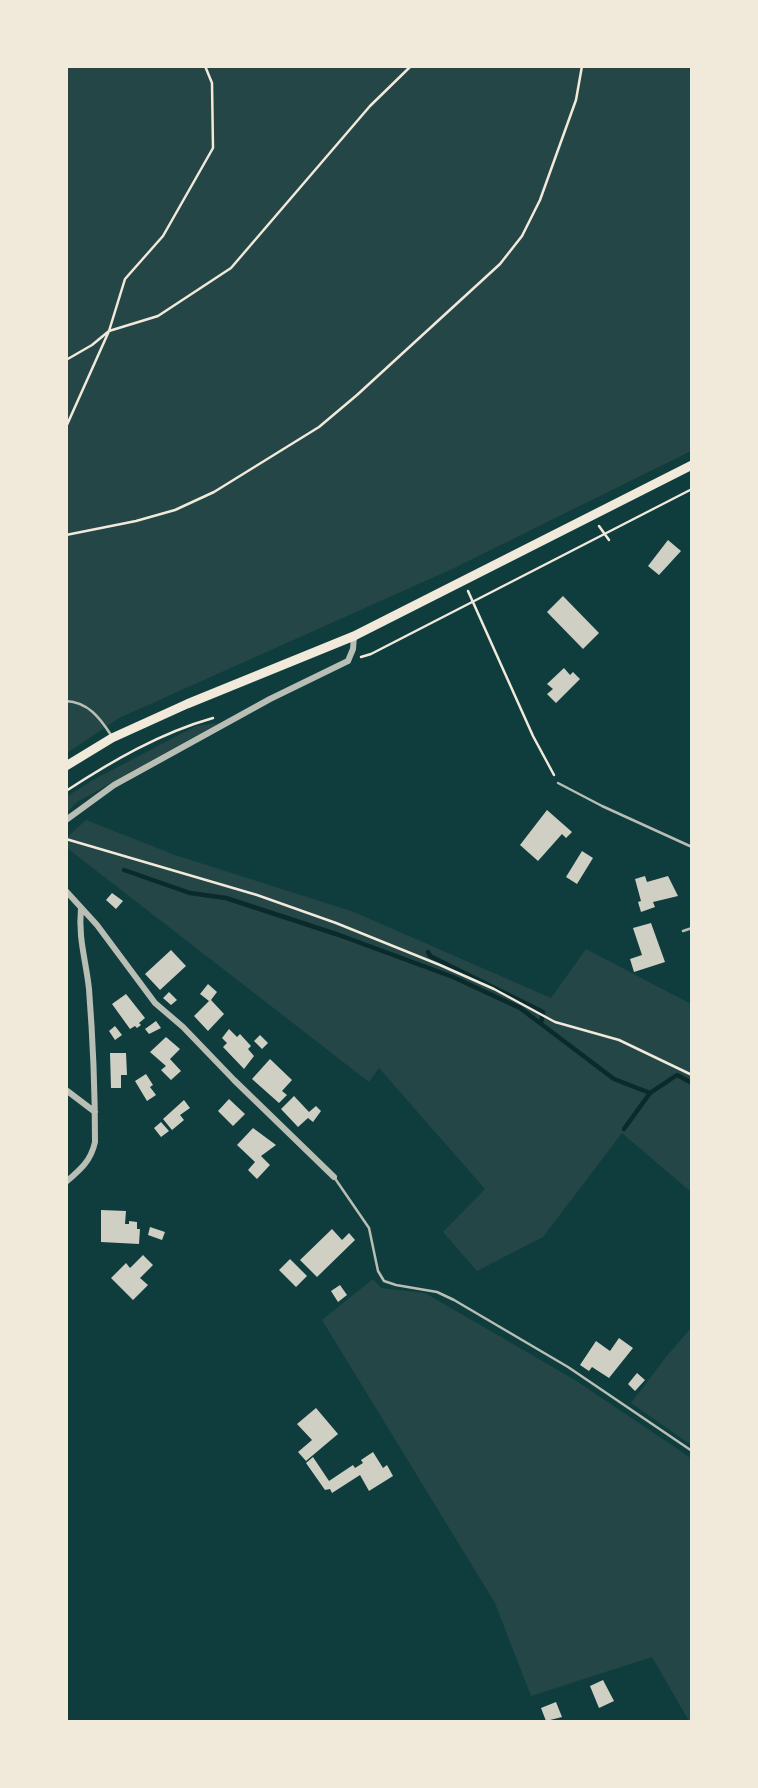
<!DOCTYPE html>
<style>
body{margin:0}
#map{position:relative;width:758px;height:1788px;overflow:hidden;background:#0f3d3e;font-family:Rubik,sans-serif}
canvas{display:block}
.frame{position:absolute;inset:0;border:68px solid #f1e9da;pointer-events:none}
</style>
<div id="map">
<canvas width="758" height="1788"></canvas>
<div class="frame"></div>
</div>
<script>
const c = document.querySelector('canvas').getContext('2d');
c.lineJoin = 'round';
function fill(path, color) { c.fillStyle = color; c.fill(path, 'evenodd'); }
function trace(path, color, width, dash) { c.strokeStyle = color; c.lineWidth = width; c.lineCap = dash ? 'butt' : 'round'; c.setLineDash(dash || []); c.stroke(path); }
const green = new Path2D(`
 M67 67H691V451L452 569 119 718 67 753Z
 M219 723 77 802 67 812 66 797 93 780 196 726Z
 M86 820 175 855 354 912 551 998 586 949 691 1004V1192L622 1133 543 1237 477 1271 443 1232 485 1189 379 1068 369 1082 67 848 66 838Z
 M373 1279 381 1288 425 1293 575 1380 691 1458V1721H689L652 1657 531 1696 495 1603 322 1320Z
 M691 1328V1445L631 1403 666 1357Z`);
const stream = new Path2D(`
 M124 870 190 893 226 898 339 935 453 977 520 1008 614 1079 650 1093 677 1075 692 1083
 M428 952 430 956 543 1012 541 1023
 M624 1129 650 1093`);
const building = new Path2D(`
 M668 540 681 551 659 575 648 566Z
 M563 596 599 633 583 649 547 612Z
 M564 668 570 675 573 672 580 679 556 703 547 694 553 689 547 684Z
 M547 810 572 832 566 838 562 834 538 861 520 845Z
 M582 851 593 858 577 884 566 877Z
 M645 876 647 882 668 876 678 896 653 902 655 907 641 912 638 902 641 901 635 879Z
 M112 893 123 901 116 909 106 900Z
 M651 923 665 962 634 972 630 959 642 955 633 928Z
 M171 950 186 966 160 990 145 974Z
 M208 984 217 992 211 1000 224 1014 208 1031 194 1016 209 1001 200 994Z
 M169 992 177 1000 171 1005 163 998Z
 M126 994 145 1018 139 1023 141 1025 137 1028 135 1026 130 1029 112 1004Z
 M156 1021 161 1028 149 1034 145 1029Z
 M115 1026 122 1035 115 1040 109 1031Z
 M229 1029 237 1037 240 1034 251 1046 248 1049 254 1056 244 1069 223 1047 227 1043 222 1038Z
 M260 1035 268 1043 262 1049 254 1041Z
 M166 1037 180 1049 170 1059 181 1071 171 1080 161 1070 166 1066 150 1052Z
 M110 1053H126L127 1075H121V1088H111Z
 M270 1059 292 1080 282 1091 287 1095 279 1103 252 1079Z
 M146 1074 153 1085 150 1087 156 1095 147 1101 135 1081Z
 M294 1096 309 1112 316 1106 321 1111 313 1122 308 1118 298 1127 281 1109Z
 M229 1099 245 1114 233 1126 218 1111Z
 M184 1100 190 1108 180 1115 184 1120 172 1130 163 1119Z
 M161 1122 169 1131 161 1137 154 1128Z
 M253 1128 276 1145 261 1156 270 1165 257 1179 248 1170 255 1162 237 1145Z
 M101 1210 126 1211 125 1224H129V1221L137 1222V1229H140L139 1244 101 1242Z
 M150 1227 165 1232 162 1240 148 1235Z
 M332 1229 342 1240 349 1233 355 1240 317 1277 300 1260Z
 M143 1255 153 1265 140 1278 148 1285 133 1300 111 1278 126 1263 130 1268Z
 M290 1259 307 1276 296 1287 279 1270Z
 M340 1285 347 1295 338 1302 331 1291Z
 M619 1338 633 1348 609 1378 592 1367 589 1371 580 1365 596 1341 610 1351Z
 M637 1373 645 1380 635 1391 628 1384Z
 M316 1408 338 1434 306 1461 298 1452 312 1440 297 1424Z
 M373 1452 383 1468 387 1465 393 1476 369 1491 360 1475 332 1493 330 1489 325 1490 306 1463 313 1457 329 1481 353 1465 355 1468 363 1463 361 1460Z
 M603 1680 614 1701 599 1708 590 1686Z
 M556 1702 562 1717 546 1721 541 1708Z`);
const path = new Path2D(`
 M66 360 92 345 109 331 158 316 231 268 370 106 411 66
 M66 427 109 331 125 279 163 236 213 148 212 83 205 66
 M599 526 609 540
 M66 535 136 521 175 510 214 492 319 427 357 395 500 264 522 236 540 200 576 100 582 66
 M468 591 533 736 554 775
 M361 657 371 654 692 489
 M66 791C112 761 160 733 213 718
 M66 839 257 895 336 923 440 965 494 989 555 1022 619 1040 692 1075`);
const service = new Path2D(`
 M66 701C88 702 100 718 111 735
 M558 783 602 806 692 847
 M683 931 692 928
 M334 1177 369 1228 378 1271 384 1281 396 1285 437 1292 454 1300 568 1367 692 1451`);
const minor = new Path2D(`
 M66 820 114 785 270 699 348 661 353 649 354 636
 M66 891 97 925 155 1003 183 1027 234 1080 334 1177
 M66 1090 95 1112
 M66 1182C80 1170 91 1161 95 1142 95 1091 93 1040 89 989 86 960 78 939 81 908`);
const secondary = new Path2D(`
 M66 766 112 738 187 704 354 636 692 465`);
fill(green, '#244646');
trace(stream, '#0a2a2b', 4.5);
fill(building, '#cfcfc3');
trace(path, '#f1e9da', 2.5);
trace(service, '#b8beb3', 2.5);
trace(minor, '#b8beb3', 6);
trace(secondary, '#f1e9da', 9);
</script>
